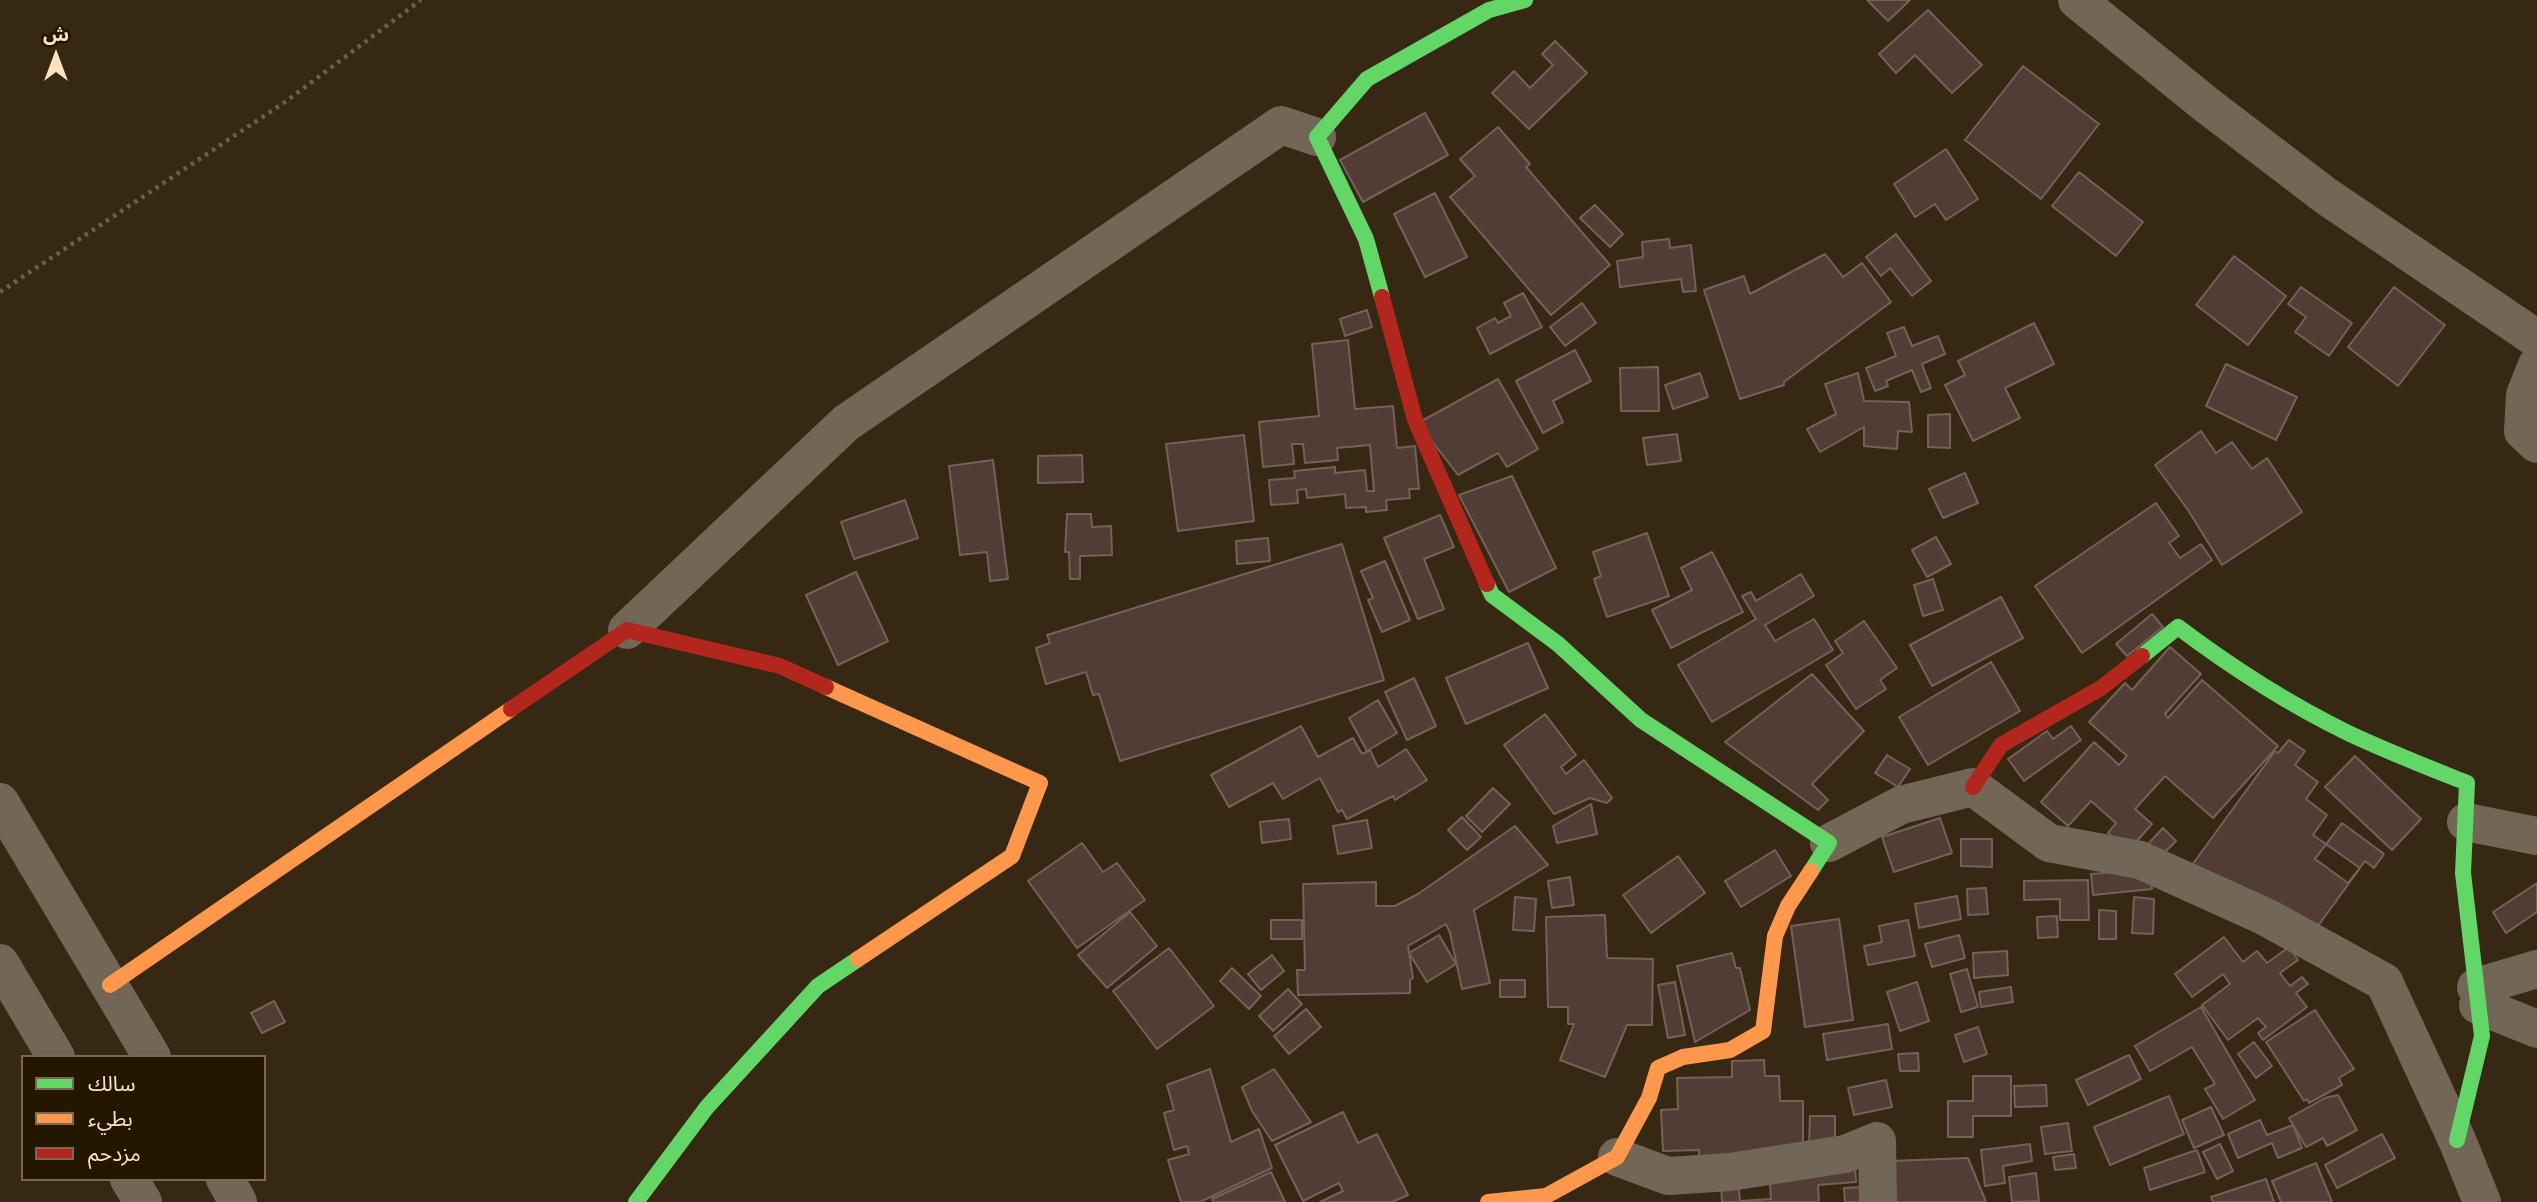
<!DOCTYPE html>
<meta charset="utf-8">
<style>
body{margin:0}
#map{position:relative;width:2537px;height:1202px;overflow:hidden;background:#362812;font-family:"Varela Round","Noto Sans Arabic",sans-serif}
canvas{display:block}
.legend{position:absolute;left:21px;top:1055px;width:245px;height:126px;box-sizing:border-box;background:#251602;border:2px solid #7c684e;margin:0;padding:9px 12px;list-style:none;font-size:21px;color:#fee3c1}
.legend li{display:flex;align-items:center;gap:14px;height:35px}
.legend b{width:35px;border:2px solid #7c684e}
.north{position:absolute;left:21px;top:21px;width:70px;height:70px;-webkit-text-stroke:5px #251602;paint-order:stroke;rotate:0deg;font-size:19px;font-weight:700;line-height:28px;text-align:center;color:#fee3c1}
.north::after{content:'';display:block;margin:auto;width:24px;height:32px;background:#fee3c1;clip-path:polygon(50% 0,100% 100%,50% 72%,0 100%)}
</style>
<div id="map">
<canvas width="2537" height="1202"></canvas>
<ul class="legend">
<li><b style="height:9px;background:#63d668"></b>سالك</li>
<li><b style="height:9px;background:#ff974d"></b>بطيء</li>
<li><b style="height:9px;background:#b3261e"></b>مزدحم</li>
</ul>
<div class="north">ش</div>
</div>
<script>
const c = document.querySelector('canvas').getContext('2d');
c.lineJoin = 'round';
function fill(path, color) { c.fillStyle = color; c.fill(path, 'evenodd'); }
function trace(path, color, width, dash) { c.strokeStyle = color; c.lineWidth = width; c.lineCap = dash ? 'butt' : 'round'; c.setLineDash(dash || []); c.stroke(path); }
const building = new Path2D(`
 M1867 0H1910L1888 21Z
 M1928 10 1982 65 1952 93 1915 55 1896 73 1879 54Z
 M1555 41 1587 73 1529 129 1492 93 1514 71 1530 88 1553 65 1542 54Z
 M2023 66 2099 124 2041 199 1965 140Z
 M1425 113 1448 155 1363 202 1340 160Z
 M1498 127 1530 164 1526 167 1610 265 1551 315 1450 197 1475 176 1460 159Z
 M1946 149 1978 199 1946 220 1935 204 1915 217 1894 184Z
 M2079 172 2143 222 2116 256 2052 206Z
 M1435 193 1467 257 1425 277 1394 214Z
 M1595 205 1623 234 1610 247 1580 218Z
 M1896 234 1931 281 1912 296 1890 268 1881 276 1866 257Z
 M1669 239 1670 248 1691 245 1696 291 1683 292 1681 279 1620 287 1617 261 1643 257 1642 242Z
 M1825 254 1843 277 1862 263 1891 302 1784 382V385L1740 399 1704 290 1744 276 1750 294Z
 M2234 256 2286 296 2248 345 2196 305Z
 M2301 287 2352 323 2329 356 2295 332 2306 317 2288 304Z
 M2394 287 2445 325 2398 386 2348 347Z
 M1523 293 1542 327 1490 354 1477 328 1495 318 1498 323 1511 316 1504 303Z
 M1582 303 1596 323 1565 346 1550 327Z
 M1367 310 1372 327 1345 336 1340 319Z
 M2034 323 2054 364 2005 388 2020 418 1973 441 1945 385 1965 375 1958 361Z
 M1904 327 1912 346 1938 336 1945 354 1922 364 1931 388 1921 392 1912 370 1886 381 1888 386 1875 391 1866 368 1896 356 1887 333Z
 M1348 340 1355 409 1393 406 1397 448 1415 446 1419 489H1409L1410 498 1386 500 1387 510 1366 512V507L1346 508 1345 494 1307 498 1306 489 1297 490 1298 503 1271 505 1269 480 1295 478 1294 471 1335 467V473L1365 470 1367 491H1374L1370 445 1337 448 1338 460 1305 463 1303 444H1292L1294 464 1263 467 1259 422 1319 416 1312 344Z
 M1575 350 1591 381 1553 401 1563 422 1543 433 1516 381Z
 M2226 364 2297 397 2276 440 2206 406Z
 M1658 367 1659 411H1621L1620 368Z
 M1700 373 1708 397 1673 409 1665 385Z
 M1858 373 1864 401 1909 402 1912 432 1898 431 1897 449 1864 446V427L1820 452 1807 429 1836 414 1825 384Z
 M1498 379 1538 449 1507 467 1498 453 1458 475 1418 423Z
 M1950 414V448L1928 447V415Z
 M2201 431 2216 453 2232 442 2252 469 2267 458 2302 512 2222 565 2188 510 2155 465Z
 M1677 434 1681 461 1647 465 1643 438Z
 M1244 435 1254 521 1178 531 1166 444Z
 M1082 455 1083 482 1038 483V456Z
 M993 460 1008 579 990 581 987 552 960 555 949 466Z
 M1965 473 1978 503 1943 518 1929 489Z
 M1512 476 1556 568 1509 592 1459 495Z
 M905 500 918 538 854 559 841 522Z
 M2156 503 2179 536 2169 543 2180 558 2201 544 2212 560 2082 653 2035 586Z
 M1067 514H1091L1092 527 1111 526 1112 555 1080 556V579H1070L1069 552H1065Z
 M1440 515 1454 547 1424 559 1444 609 1418 619 1384 538Z
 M1647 533 1669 596 1607 617 1594 579 1601 576 1593 552Z
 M1936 537 1951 564 1927 577 1912 550Z
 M1268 538 1270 561 1237 564 1236 541Z
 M1342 544 1384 680 1120 761 1099 694 1093 695 1086 672 1046 684 1036 648 1050 643 1047 635Z
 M1712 552 1743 612 1671 648 1652 610 1692 590 1681 568Z
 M1385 561 1410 620 1382 632 1368 600 1373 598 1361 571Z
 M856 572 888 641 838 665 806 595Z
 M1801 574 1814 596 1765 625 1775 641 1814 619 1833 650 1712 722 1678 665 1756 619 1742 596 1751 592 1756 601Z
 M1933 579 1943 610 1923 616 1914 585Z
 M2001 597 2023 638 1932 686 1910 645Z
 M2152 614 2163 627 2127 656 2116 644Z
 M1864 621 1897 668 1880 680 1886 689 1856 709 1826 665 1843 653 1835 641Z
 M1528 643 1548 688 1466 724 1446 678Z
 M2170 647 2201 674 2165 714 2168 718 2202 680 2278 746 2213 818 2165 776 2135 809 2152 824 2128 851 2108 833 2116 823 2091 801 2068 826 2041 802 2094 742 2119 765 2127 756 2089 722 2125 683 2132 690Z
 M1991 662 2020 711 1928 765 1899 717Z
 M1812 674 1864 731 1812 784 1828 800 1818 810 1725 742Z
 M1414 678 1436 726 1407 740 1385 692Z
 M1378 700 1397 733 1367 751 1349 718Z
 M1545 714 1576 755 1561 767 1566 774 1584 760 1612 798 1607 803 1590 798 1554 814 1504 745Z
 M1301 726 1318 757 1353 738 1362 754 1370 750 1378 767 1406 749 1427 780 1395 800 1393 796 1347 819 1342 810 1338 812 1320 778 1283 799 1273 783 1229 807 1211 775Z
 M2071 726 2081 740 2024 781 2008 759 2047 731 2053 739Z
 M2289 740 2305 751 2295 765 2318 782 2306 799 2327 815 2313 835 2360 868 2310 937 2192 865 2275 751 2278 753Z
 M1887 755 1910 769 1898 787 1875 773Z
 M2355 756 2421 819 2392 850 2325 787Z
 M1493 788 1510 804 1482 832 1466 816Z
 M1591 804 1597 834 1557 843 1553 826Z
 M1462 817 1481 837 1467 850 1448 830Z
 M1940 818 1952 853 1894 872 1882 837Z
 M1289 819 1291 839 1262 843 1260 822Z
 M1367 820 1372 848 1338 854 1333 826Z
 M2342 823 2384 854 2374 868 2365 861 2348 883 2315 859Z
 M1515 826 1548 865 1474 910 1490 983 1462 989 1450 933 1446 924 1408 946 1413 978 1410 980V993L1298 995 1297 970H1305L1303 884 1376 882V906H1395L1418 894Z
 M2163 828 2176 841 2161 856 2148 844Z
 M1961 839H1992V867L1961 866Z
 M1082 843 1103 872 1117 863 1145 900 1077 948 1028 881Z
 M1775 850 1791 876 1741 907 1725 881Z
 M1678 856 1705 893 1651 933 1623 895Z
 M2150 869 2152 889 2093 895 2091 874Z
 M1570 877 1574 905 1552 908 1548 881Z
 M2088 880 2089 920H2060V899L2024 900V881Z
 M2537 883V912L2506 933 2493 912Z
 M1986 888 1988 914 1968 915 1967 889Z
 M1957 896 1961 919 1919 928 1915 904Z
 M1515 897 1536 899 1534 931 1513 930Z
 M2134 897 2154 899 2153 934 2132 933Z
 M2099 910 2116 911V939H2099Z
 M1130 912 1157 946 1107 988 1078 955Z
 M1605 915 1607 958 1653 959 1652 1025H1627L1605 1077 1560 1060 1574 1024H1568V1007H1548L1546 917Z
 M2057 916 2058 937 2038 938 2037 917Z
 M1839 919 1853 1020 1805 1027 1791 926Z
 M1271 920H1302V939H1271Z
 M1908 920 1915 956 1868 965 1864 946 1882 942 1879 926Z
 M1439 935 1456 964 1427 982 1409 953Z
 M1959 935 1965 958 1932 967 1925 944Z
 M2224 937 2243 962 2257 951 2267 963 2289 947 2298 960 2280 973 2290 986 2302 977 2308 984 2296 993 2307 1007 2263 1040 2258 1033 2266 1027 2258 1018 2228 1040 2202 1005 2230 984 2223 974 2192 997 2175 974Z
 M1169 948 1214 1006 1157 1049 1113 991Z
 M2007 951 2008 975 1974 978 1973 953Z
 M1732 953 1736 968H1740L1750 1010 1695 1042 1677 966Z
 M1272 955 1284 971 1261 990 1248 974Z
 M1232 968 1261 996 1249 1009 1220 981Z
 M1967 969 1978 1007 1961 1012 1950 974Z
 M1500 980H1525V997H1500Z
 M1675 982 1685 1035 1668 1038 1658 985Z
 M1917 982 1929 1021 1900 1031 1887 992Z
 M2011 987 2013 1002 1981 1007 1979 992Z
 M1288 989 1302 1004 1273 1031 1259 1016Z
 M274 1001 285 1022 262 1033 251 1013Z
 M2201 1007 2255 1100 2223 1119 2205 1089 2215 1084 2192 1047 2150 1071 2135 1046Z
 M1306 1009 1321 1027 1289 1054 1274 1036Z
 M2315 1010 2354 1069 2339 1078 2342 1085 2309 1103 2307 1099 2304 1101 2266 1042Z
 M1888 1024 1892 1049 1827 1060 1823 1034Z
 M1978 1027 1987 1054 1964 1062 1955 1035Z
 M2254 1042 2272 1066 2256 1078 2238 1054Z
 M1918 1053 1919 1071H1900L1898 1054Z
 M2129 1055 2141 1079 2088 1105 2076 1080Z
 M1764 1060 1765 1076H1779L1780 1101H1803V1152L1699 1161V1150L1663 1151 1661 1110 1678 1109 1677 1078 1732 1077V1061Z
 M1210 1069 1231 1142 1259 1129 1272 1168 1200 1202H1181L1168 1160 1189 1154 1187 1146 1174 1150 1164 1113 1174 1110 1167 1085Z
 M1274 1069 1311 1122 1272 1141 1252 1111 1242 1087Z
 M1973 1076H2011V1116H1973V1137H1948V1101H1973Z
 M1886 1080 1892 1107 1854 1115 1848 1088Z
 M2046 1085 2047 1106 2015 1107 2014 1086Z
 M2338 1095 2357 1130 2327 1146 2323 1138 2306 1147 2289 1118 2325 1098Z
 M2169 1096 2184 1134 2110 1165 2094 1127Z
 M2211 1107 2224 1135 2194 1148 2182 1120Z
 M1343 1112 1358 1143 1377 1134 1408 1195 1392 1202H1320L1343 1191 1339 1183 1303 1201 1275 1145Z
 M1810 1116H1835V1148L1809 1147Z
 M2260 1120 2267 1135 2293 1125 2302 1148 2278 1158 2272 1143 2238 1158 2228 1134Z
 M2068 1123 2072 1151 2045 1154 2041 1127Z
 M2382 1134 2395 1158 2337 1188 2325 1165Z
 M2030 1144 2032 1161 2003 1166 2005 1183 1985 1186 1981 1150Z
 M2220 1144 2233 1171 2217 1179 2203 1152Z
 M2197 1150 2205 1172 2150 1190 2144 1168Z
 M2074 1154 2076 1168 2055 1170 2053 1157Z
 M1968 1158 1986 1202H1882L1891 1161Z
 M2316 1163 2332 1202H2281L2272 1181Z
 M1855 1165 1856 1182 1818 1185 1819 1202H1722L1721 1182 1738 1181 1740 1201 1771 1199 1769 1171Z
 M1271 1172 1285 1202H1213L1212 1199Z
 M2036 1173 2039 1201 2012 1202 2009 1177Z
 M2266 1179 2274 1202H2213L2211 1197Z
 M1864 1187 1865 1202H1845L1844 1188Z`);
const path = new Path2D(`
 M0 292 285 102 421 0`);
const street = new Path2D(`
 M2077 0 2208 106 2326 196 2537 339
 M2537 365 2525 395 2523 431 2537 444
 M627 630 846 423 1281 125 1317 137
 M0 802 152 1057
 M2466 822 2537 836
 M1829 843 1901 805 1973 787 2049 843 2140 860 2266 917 2384 982 2457 1140 2482 1202
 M0 963 56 1057
 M2476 987 2537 969
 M2478 1005 2537 1029
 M1617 1157 1668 1176 1730 1172 1845 1154 1877 1141 1878 1202
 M129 1179 143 1202
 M225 1179 238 1202`);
const fast = new Path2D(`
 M1382 297 1366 239 1317 137 1367 79 1489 10 1525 0
 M1487 584 1492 595 1558 644 1641 720 1829 843 1811 871
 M2142 656 2178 627C2231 667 2287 703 2348 733 2386 751 2427 767 2467 783L2463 873 2482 1036 2457 1140
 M636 1202 707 1107 818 986 858 959`);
const slow = new Path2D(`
 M826 687 1040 783 1012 856 858 959
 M110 985 511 709
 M1488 1202 1546 1196 1617 1157 1649 1098 1658 1068 1683 1057 1730 1050 1763 1031 1775 936 1788 906 1811 871`);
const jam = new Path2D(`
 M1382 297 1415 420 1487 584
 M511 709 627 630 780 666 826 687
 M1973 787 2001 745 2101 688 2142 656`);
fill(building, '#513d35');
trace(building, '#766058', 2);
trace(path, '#6b5f4f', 4.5, [3.5, 5]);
trace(street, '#726656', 38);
trace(fast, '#63d668', 16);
trace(slow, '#ff974d', 16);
trace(jam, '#b3261e', 16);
</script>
